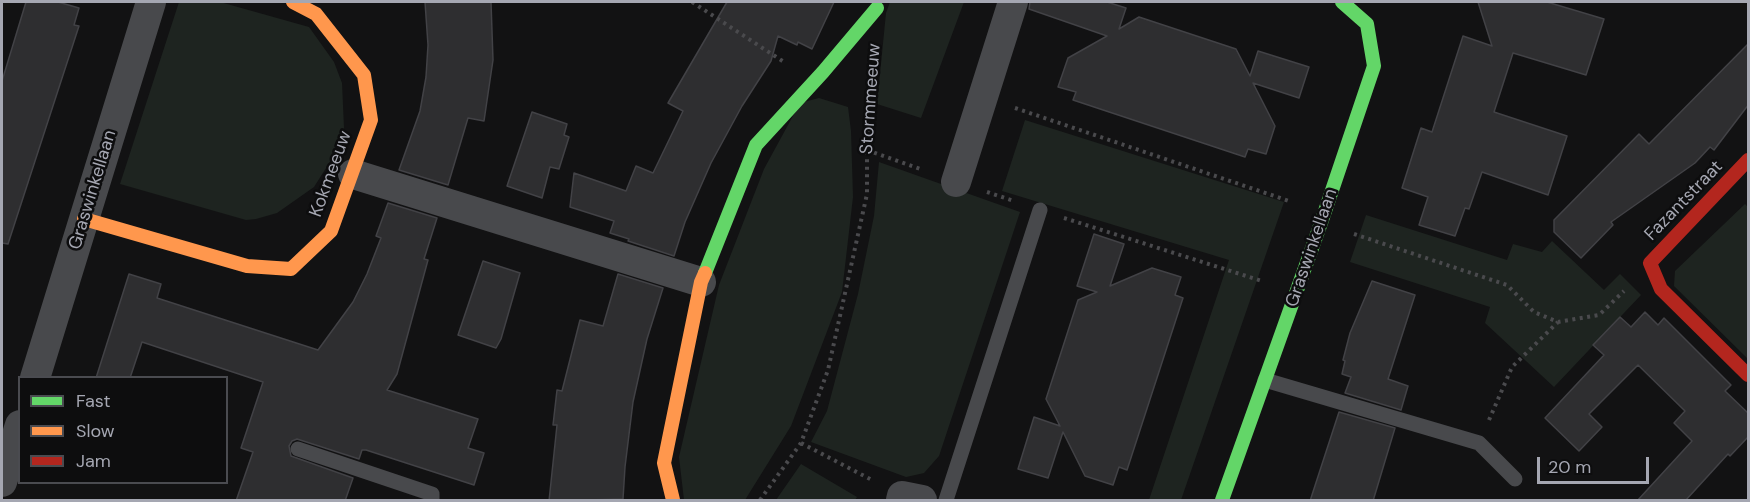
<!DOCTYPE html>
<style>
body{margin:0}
#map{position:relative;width:1750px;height:502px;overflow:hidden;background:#121213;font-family:"DM Sans",sans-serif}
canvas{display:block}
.frame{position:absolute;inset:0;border:3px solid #a5a7b2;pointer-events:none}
.legend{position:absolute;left:18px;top:376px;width:210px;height:108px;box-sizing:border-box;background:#0d0d0e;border:2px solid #4a4b50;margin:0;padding:8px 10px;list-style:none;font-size:18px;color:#a5a7b2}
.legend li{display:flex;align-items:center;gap:12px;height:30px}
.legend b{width:30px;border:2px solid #4a4b50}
.scale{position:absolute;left:1537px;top:457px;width:112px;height:27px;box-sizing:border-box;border:3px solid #a5a7b2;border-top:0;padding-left:8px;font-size:18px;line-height:21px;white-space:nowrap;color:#a5a7b2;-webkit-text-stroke:4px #0d0d0e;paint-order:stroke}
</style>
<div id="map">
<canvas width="1750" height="502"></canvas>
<div class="frame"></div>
<ul class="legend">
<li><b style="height:8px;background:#63d668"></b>Fast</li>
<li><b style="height:8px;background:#ff974d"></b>Slow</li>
<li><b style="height:8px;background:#b3261e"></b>Jam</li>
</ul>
<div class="scale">20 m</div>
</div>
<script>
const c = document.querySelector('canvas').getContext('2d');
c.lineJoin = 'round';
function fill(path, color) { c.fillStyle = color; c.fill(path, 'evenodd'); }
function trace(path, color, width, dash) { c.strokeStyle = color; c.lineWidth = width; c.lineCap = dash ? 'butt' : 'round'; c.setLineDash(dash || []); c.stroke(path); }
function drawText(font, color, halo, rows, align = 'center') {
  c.font = font + ' "DM Sans",sans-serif'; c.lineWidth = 5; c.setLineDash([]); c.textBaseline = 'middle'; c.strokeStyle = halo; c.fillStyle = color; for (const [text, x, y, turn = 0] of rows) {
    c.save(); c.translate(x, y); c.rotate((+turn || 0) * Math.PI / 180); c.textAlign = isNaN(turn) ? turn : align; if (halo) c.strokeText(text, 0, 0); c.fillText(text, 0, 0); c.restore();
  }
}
const green = new Path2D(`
 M179 2H220L309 27 334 62 342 83 344 128 338 149 314 187 277 213 256 219 246 220 120 184Z
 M890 2H964L921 118 877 104 886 13Z
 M819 98 848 107 851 131 853 197 842 292 791 426 745 500H684L679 457 719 285 764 169 800 103Z
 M1025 120 1284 202 1181 500H1149L1229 260 1002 191Z
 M879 162 1020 212 939 456 924 473 906 477 811 442 827 411 858 294 874 216Z
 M1745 204 1748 207V359L1674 286 1675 271Z
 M1366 215 1507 260 1513 244 1542 252 1552 241 1604 290 1620 274 1641 295 1554 387 1485 323 1490 307 1350 262Z
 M801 464 857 497 855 500H776Z`);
const building = new Path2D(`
 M26 2H58L79 8 74 25 79 26 8 244 2 243V81Z
 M425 2H491L493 60 484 121 468 118 448 185 399 170 420 111 426 77 428 45Z
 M727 2H834L812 49 798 42 797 45 778 36 771 61 742 106 711 163 685 222 674 256 628 241 629 239 610 233 614 221 570 207 574 173 626 191 636 166 653 173 683 111 668 103Z
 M1030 2H1107L1126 8 1119 29 1139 17 1236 49 1250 76 1258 51 1309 67 1299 98 1253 83 1275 126 1266 154 1248 149 1245 157 1073 100 1076 92 1058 87 1068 58 1107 36 1029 9Z
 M1478 2H1547L1604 19 1586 75 1513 53 1494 112 1567 136 1548 195 1482 172 1469 209 1465 208 1455 236 1419 225 1428 197 1402 188 1421 128 1432 132 1463 36 1492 46Z
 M1749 43V104L1714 150 1710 147 1695 163 1611 222 1613 225 1581 258 1554 232V220L1639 134 1649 144Z
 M532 112 567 124 564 135 569 137 559 169 550 167 542 198 507 186Z
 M388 203 437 218 424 259 428 260 397 374 387 390 478 419 468 448 484 453 474 485 366 450H362L359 459 297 439 292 441 289 446 291 456 353 478 345 501H236L253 452 241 448 263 382 142 342 130 378H96L129 274 161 284 157 298 318 350 353 302 367 274 381 238 376 236Z
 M1094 234 1124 244 1110 286 1152 268 1181 277 1175 295 1183 298 1127 470 1119 467 1113 485 1085 476 1063 432 1048 478 1018 469 1034 417 1060 426 1046 399 1078 300 1097 292 1077 286Z
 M483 261 520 273 501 339 496 348 458 335Z
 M618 274 663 288 647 339 633 402 625 467 623 499 549 501 557 425H553L557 390 562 391 580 320 603 326Z
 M1372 281 1415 295 1388 379 1408 386 1401 410 1345 393 1351 377 1342 374 1345 361 1343 360 1350 333Z
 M1645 312 1658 325 1664 318 1731 385 1725 391 1749 414V436L1730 456 1728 454 1685 501H1637L1692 441 1674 423 1685 411 1638 365 1589 414 1602 427 1579 451 1545 418 1604 355 1593 345 1620 317 1631 327Z
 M1339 412 1395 428 1373 501H1310Z`);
const path = new Path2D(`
 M692 2 784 62
 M1015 108 1292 202
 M867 150 923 170
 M987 192 1014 201
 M1064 218 1262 281
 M1354 234 1507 285 1534 312 1558 322 1599 315 1624 291
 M1489 420 1512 367 1558 322
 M801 443 872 480
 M760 500 801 443 828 370 867 194V150L873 71`);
const lane = new Path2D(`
 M1265 380 1479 443 1515 479
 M298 449 432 494V500
 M946 500 1040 210`);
const street = new Path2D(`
 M353 174 701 282
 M956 182 1013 2
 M35 378 151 2
 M2 482 20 425
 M901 500 902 496 922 500`);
const fast = new Path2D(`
 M705 273 756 145 823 72 877 8
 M1222 500 1321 223 1374 66 1367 24 1342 2`);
const slow = new Path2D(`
 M84 219 247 266 291 269 331 231 371 120 364 75 316 14 293 2
 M673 500 664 463 701 282 705 273`);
const jam = new Path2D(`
 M1748 160 1650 263 1661 289 1748 375`);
const streetNames = [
 ["Stormmeeuw",871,99,-86],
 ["Kokmeeuw",331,174,-70],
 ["Graswinkellaan",93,190,-73],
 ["Fazantstraat",1684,201,-46],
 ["Graswinkellaan",1312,248,-71]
];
fill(green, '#1e2420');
fill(building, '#2e2e30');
trace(building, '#424246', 1.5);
trace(path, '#4a4a4d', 4, [3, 4.5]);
trace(lane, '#48494c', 15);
trace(street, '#48494c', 30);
trace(fast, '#63d668', 14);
trace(slow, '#ff974d', 14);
trace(jam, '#b3261e', 14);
drawText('18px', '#a5a7b2', '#0d0d0e', streetNames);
</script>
